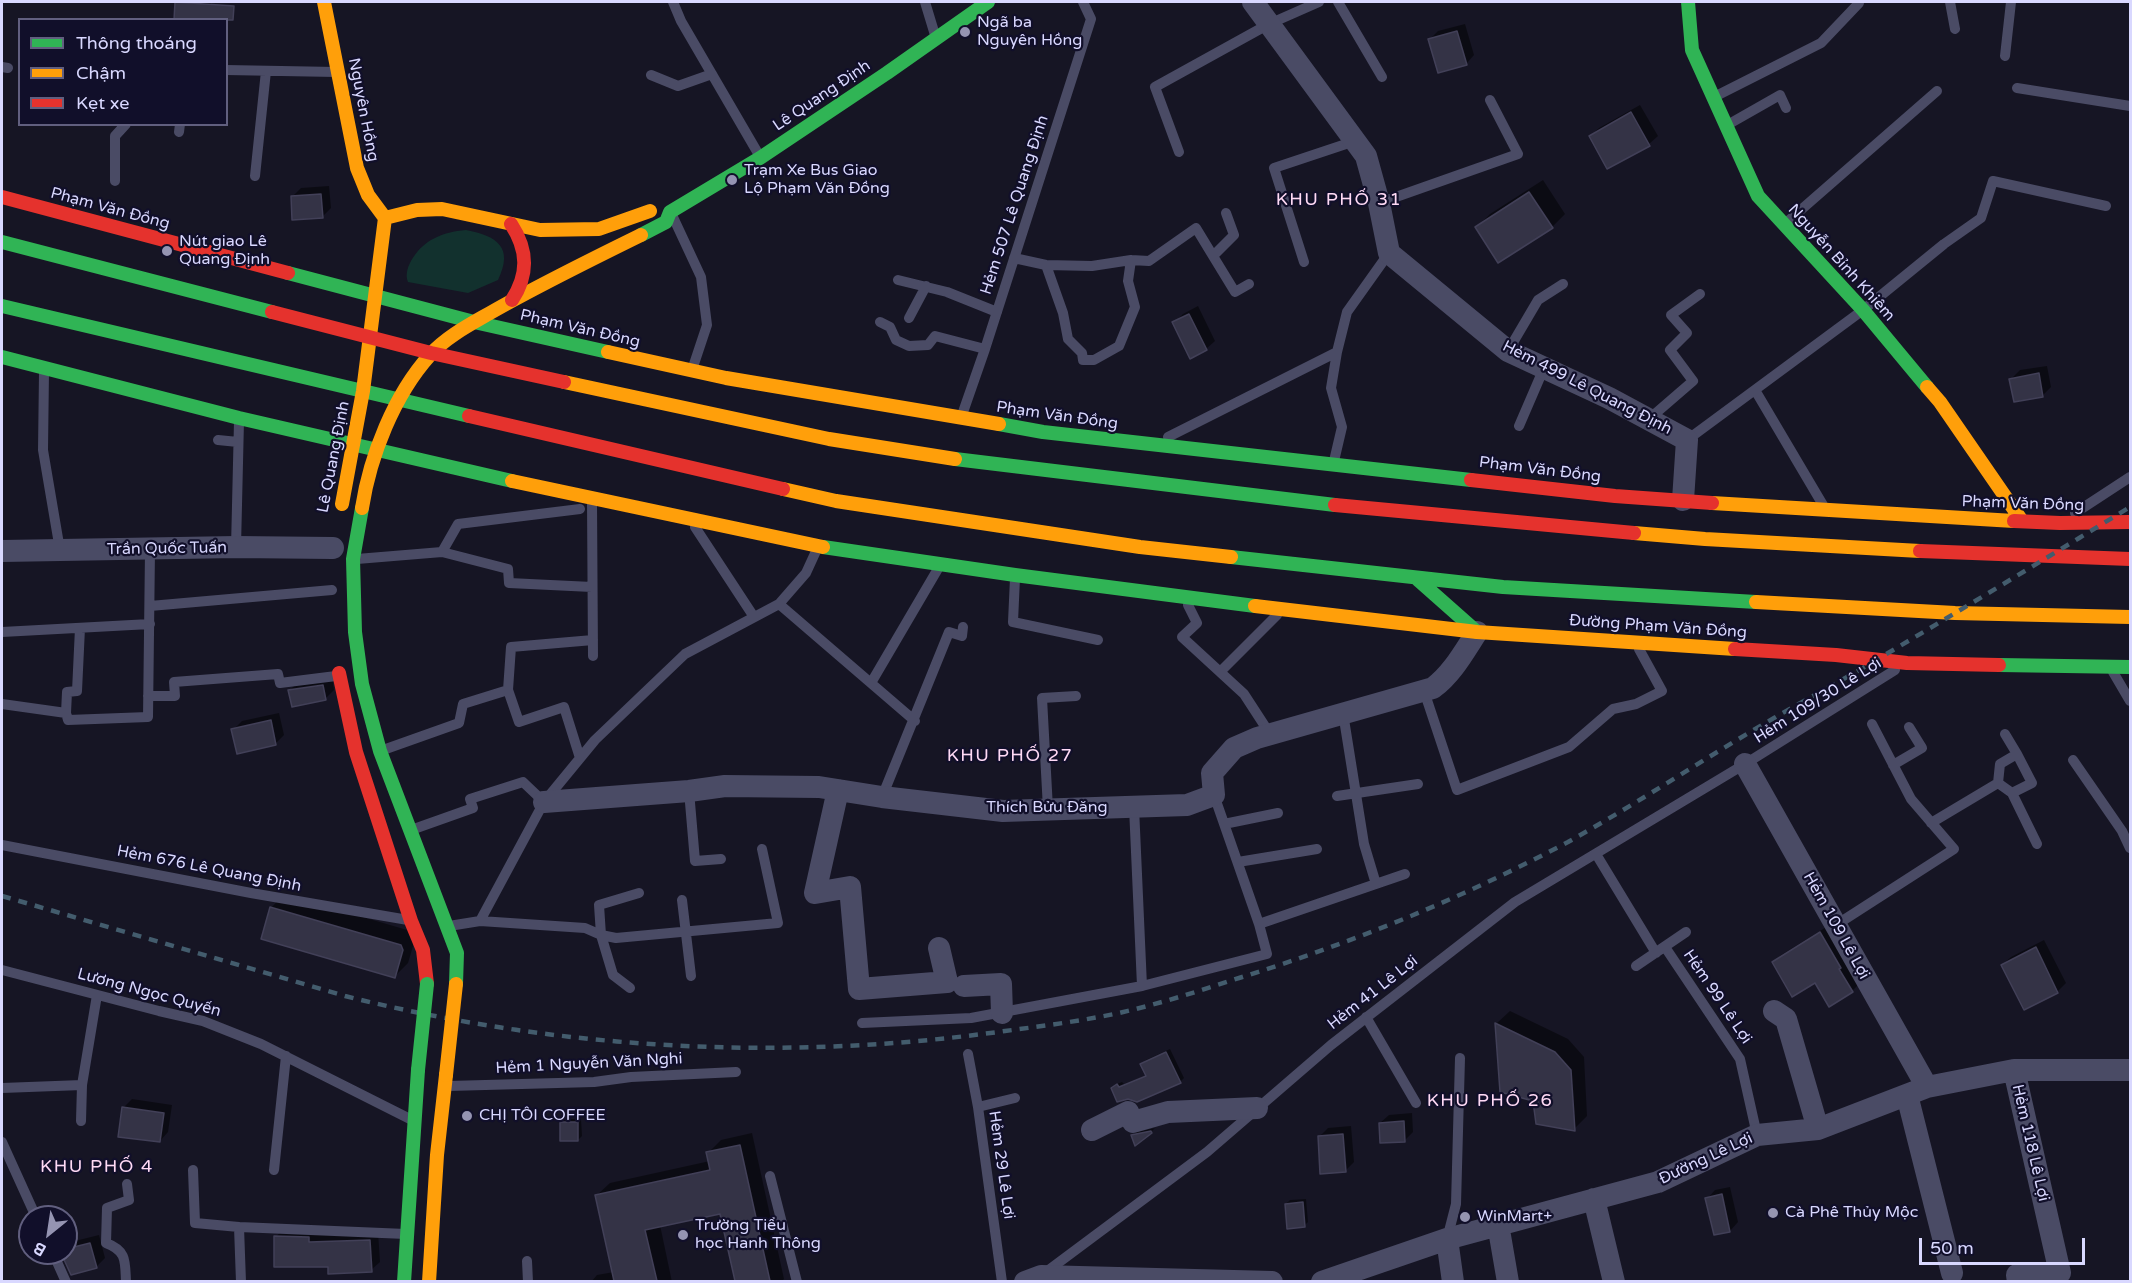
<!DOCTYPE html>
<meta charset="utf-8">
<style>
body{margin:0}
#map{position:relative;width:2132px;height:1283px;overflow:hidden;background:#161524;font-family:"Varela Round",sans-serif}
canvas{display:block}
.frame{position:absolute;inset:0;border:3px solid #d9d8ff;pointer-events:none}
.legend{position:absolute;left:18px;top:18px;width:210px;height:108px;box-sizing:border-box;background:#110f2a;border:2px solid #615f7f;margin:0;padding:8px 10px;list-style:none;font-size:18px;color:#d9d8ff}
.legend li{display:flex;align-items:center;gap:12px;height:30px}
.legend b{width:30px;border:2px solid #615f7f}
.north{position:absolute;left:18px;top:1205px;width:60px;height:60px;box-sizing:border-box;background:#110f2a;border:2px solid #615f7f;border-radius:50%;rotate:210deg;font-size:16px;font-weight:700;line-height:24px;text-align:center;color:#d9d8ff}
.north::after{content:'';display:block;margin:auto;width:21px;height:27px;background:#9594b2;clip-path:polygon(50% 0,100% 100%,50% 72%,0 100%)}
.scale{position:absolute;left:1919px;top:1238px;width:166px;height:27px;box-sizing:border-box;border:3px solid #d9d8ff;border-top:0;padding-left:8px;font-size:18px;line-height:21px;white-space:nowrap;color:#d9d8ff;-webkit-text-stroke:4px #110f2a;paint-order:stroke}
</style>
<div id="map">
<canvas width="2132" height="1283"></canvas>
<div class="frame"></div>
<ul class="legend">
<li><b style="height:8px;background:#30b455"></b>Thông thoáng</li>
<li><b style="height:8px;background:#ff9f0a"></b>Chậm</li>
<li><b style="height:8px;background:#e5322d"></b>Kẹt xe</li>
</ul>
<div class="north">B</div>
<div class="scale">50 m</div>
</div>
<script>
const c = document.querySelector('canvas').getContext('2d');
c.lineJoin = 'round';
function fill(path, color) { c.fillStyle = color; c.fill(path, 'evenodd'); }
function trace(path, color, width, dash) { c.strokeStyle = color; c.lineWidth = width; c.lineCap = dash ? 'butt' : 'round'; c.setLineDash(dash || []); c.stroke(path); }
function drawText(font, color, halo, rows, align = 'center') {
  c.font = font + ' "Varela Round",sans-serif'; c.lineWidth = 4.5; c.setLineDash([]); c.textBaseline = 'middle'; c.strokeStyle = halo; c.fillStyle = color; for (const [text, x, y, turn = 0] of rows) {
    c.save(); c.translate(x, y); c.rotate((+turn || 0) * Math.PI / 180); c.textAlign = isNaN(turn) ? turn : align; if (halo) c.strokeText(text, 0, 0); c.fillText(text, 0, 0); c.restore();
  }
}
const green = new Path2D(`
 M466 230C497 236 514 247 498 280L468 293 408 282C402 267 420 245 433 239 444 233 454 231 466 230Z`);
const shadow = new Path2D(`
 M177 2H211L210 20H176Z
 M1465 24 1474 55 1466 64 1429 40 1438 31Z
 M1640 105 1658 136 1649 144 1608 167 1590 136 1599 128Z
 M1543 180 1565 214 1552 227H1477L1490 214Z
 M329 186 331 208 322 217 293 196 301 188Z
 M1198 306 1215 341 1206 349 1174 323 1183 314Z
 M2047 366 2051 387 2042 396 2011 379 2020 370Z
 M332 677 334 690 326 698 290 690 299 681Z
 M279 713 284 735 275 744 233 730 242 721Z
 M284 894 414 932 416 936 408 963 395 976 271 908Z
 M1828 926 1859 984 1852 991 1816 981 1773 962 1781 955Z
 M2044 940 2066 983 2058 991 2024 1008 2002 965 2011 957Z
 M1510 1011 1568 1039 1584 1057 1587 1116 1574 1129 1535 1099 1501 1091 1497 1023Z
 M1170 1049 1184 1078 1180 1082 1118 1100 1117 1084 1122 1082 1124 1084 1147 1075 1142 1064 1146 1060Z
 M132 1099 172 1105 168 1132 160 1141 123 1108Z
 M1412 1113 1413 1132 1404 1141 1380 1123 1389 1115Z
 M565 1119H581L582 1136 578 1140 561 1123Z
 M1351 1126 1354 1162 1345 1171 1319 1137 1328 1128Z
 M1155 1128 1151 1132 1132 1136 1136 1132Z
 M752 1133 784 1279 781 1282H736L721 1212 660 1225 672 1282H591L597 1275 614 1272 597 1195 610 1183 710 1161 708 1153 721 1140Z
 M1730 1187 1738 1222 1730 1231 1715 1234 1707 1199 1715 1190Z
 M1306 1199 1308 1222 1304 1226 1286 1204 1290 1200Z
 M284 1228 378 1232 380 1262 371 1270 329 1265 276 1237Z
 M99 1235 105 1258 96 1267 63 1253H66V1247L71 1242Z`);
const building = new Path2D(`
 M175 2 234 6 233 20H174Z
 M1457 31 1467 65 1438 73 1428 39Z
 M1631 112 1650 146 1607 169 1589 136Z
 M1529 192 1553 228 1498 263 1475 227Z
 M321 194 323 218 292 220 291 196Z
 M1189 314 1207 350 1190 359 1172 322Z
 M2039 373 2043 397 2014 402 2009 379Z
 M323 685 326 700 292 707 288 690Z
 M271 720 276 745 237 754 231 729Z
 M270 907 401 945 403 950 395 978 261 939Z
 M1820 932 1841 968 1839 969 1853 992 1829 1007 1815 983 1792 997 1772 962Z
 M2036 947 2058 993 2024 1010 2001 965Z
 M1495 1023 1555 1052 1571 1070 1575 1131 1536 1124 1533 1101 1500 1092Z
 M1166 1052 1181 1083 1137 1102 1128 1099 1117 1102 1111 1088 1117 1084 1119 1087 1146 1076 1140 1064Z
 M122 1107 164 1113 160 1142 118 1137Z
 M1404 1121 1405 1142 1380 1143 1379 1123Z
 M560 1122H578V1141H560Z
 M1151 1131 1152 1133 1135 1146 1131 1135Z
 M1343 1134 1346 1172 1320 1174 1318 1136Z
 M740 1145 770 1281H735L720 1214 645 1230 657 1281H614L595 1195 710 1170 706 1152Z
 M1722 1194 1730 1232 1714 1235 1705 1198Z
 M1303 1202 1305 1227 1287 1229 1285 1204Z
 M274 1236 309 1237V1242L370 1240 372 1272 328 1274V1267H274Z
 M90 1243 97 1268 71 1275 61 1253H66V1249Z`);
const lane = new Path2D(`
 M673 2 681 21 759 155
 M925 2 935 35
 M1338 2 1382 77
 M1950 2 1955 29
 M2005 56 2011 2
 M2 67 8 68
 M226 70 336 72
 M651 75 678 86 712 74
 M2017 88 2130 106
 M1716 96 1821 43 1859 3 1858 2
 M1729 124 1780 95 1786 108
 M179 132 180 124
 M1179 152 1155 87 1269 24 1319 2
 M255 176 266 71
 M115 181V136L126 124
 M1379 203 1518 154 1490 100
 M673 217 701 277 707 325 693 367
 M1787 222 1937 91
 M1213 256 1235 292 1249 284
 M1014 258 1046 265 1092 266 1131 260 1149 261 1196 228 1213 256 1234 235 1226 213
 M1304 262 1274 168 1355 141
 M1046 265 1063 313 1068 339 1082 353 1083 360H1094L1119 346 1135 307 1128 281 1131 260
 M898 280 947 292 997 312
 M909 318 926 286
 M880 322 890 327 896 340 909 346 928 345 935 336 985 349
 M1508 351 1538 300 1563 284
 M44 372 43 450 60 550
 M1755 390 1823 505
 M962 415 985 349 1091 19 1083 2
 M1649 419 1693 381 1670 350 1687 333 1671 315 1700 294
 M1519 426 1544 368
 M1168 437 1337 352
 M218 440 238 442
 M1687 440 1863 310 1944 244 1981 218 1993 181 2106 206
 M1334 461 1342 427 1331 388 1337 352 1347 312 1389 253
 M592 502 593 656
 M2075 513 2130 477
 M695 527 754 617
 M236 547 239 421
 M442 552 458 524 580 509
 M357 559 442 552 508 569 509 583 592 587
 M1015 578 1013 622 1098 640
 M779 604 915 721
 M1188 605 1197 623 1182 637 1244 694 1270 734
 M150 606 332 590
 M2 632 150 624
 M1220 672 1277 615
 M2113 672 2130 701
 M871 683 939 567
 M508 690 511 647 593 640
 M1424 691 1457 790 1569 747 1613 709 1636 704 1662 691 1639 649
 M148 696H175L174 682 278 674 280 683 336 676
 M2 704 66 713 68 720 148 717 150 550
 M66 713 67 692 77 691 80 628
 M1343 713 1364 844 1376 884
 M383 750 459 723 463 704 508 690 519 722 564 707 580 758
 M2073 760 2122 831 2130 848
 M1893 765 1922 748 1909 727
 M1998 783 2012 793 2037 844
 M689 791 695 861 721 859
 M2012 793 2032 783 2017 754
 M1337 796 1418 784
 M882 797 949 632 962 636 963 627
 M1048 809 1042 698 1076 696
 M1931 823 1998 783 2000 764 2017 754 2005 734
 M1224 824 1278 813
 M411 830 473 808 470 799 523 782 544 802
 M2 845 251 893 408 920
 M1596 854 1656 953
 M1238 862 1317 849
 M682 900 691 976
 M480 921 585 928 601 935 616 938 778 923 762 849
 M1259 924 1405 874
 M1836 925 1954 849 1911 799 1872 724
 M449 926 480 921 544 802 595 740 685 654 779 604 806 573 817 549
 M1665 947 1740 1059 1757 1135
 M1636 966 1686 932
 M2 970 159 1011 203 1021 261 1044 412 1120
 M1142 986 1267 954 1259 924 1214 795
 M630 988 613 975 601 935 599 905 639 893
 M1366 1017 1416 1103
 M862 1023 971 1018 1142 986 1134 807
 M968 1054 978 1107 1002 1282
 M449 1086 594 1082 631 1077 736 1072
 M2 1088 82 1085
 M978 1107 1015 1098
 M81 1121 82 1085 97 995
 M2 1142 36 1217
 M193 1170 195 1223 239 1227
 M274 1170 286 1056
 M770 1176 797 1282
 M1447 1239 1456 1204 1460 1058
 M53 1253 66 1282
 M527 1261 528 1282
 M1046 1272 1207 1152 1331 1045 1515 902 1745 764 1895 670
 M126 1282C125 1261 127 1251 106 1243L107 1208 129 1200 127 1184
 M241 1282 239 1227 406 1234`);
const street = new Path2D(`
 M1253 2 1366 156 1379 203 1389 253 1508 351 1609 398 1687 440 1683 500
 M2 551 236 547 333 548
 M1745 764 1927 1087
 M838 790 815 893 850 887 859 989 947 982 939 948
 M544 802 689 791 725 786 819 787 882 797 1003 811 1187 805 1214 795 1212 773 1234 748 1257 738 1433 688C1452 674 1464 652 1477 632
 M964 986 1001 984 1002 1013
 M1774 1011 1786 1019 1818 1129
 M2014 1070 2060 1273 2017 1275 2018 1282
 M1907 1095 1952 1273
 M1092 1130 1128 1112 1133 1122 1168 1112 1257 1108
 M1594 1199 1614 1282
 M1498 1224 1508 1282
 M1447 1239 1453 1282
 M1025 1282 1041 1276 1272 1282
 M1322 1282 1447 1239 1658 1182 1757 1135 1818 1129 1927 1087 2014 1070H2130`);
const fast = new Path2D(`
 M1688 2 1692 50 1758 196 1863 310 1927 387
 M641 235 666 222 670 212 760 158 887 73 988 2
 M2 242 272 312
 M288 273 474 322 608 352
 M2 306 469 416
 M2 357 239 418 512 481
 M999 424 1043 432 1471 480
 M955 459 1335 505
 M362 508 353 559 355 632 362 684 380 751 457 953 456 984
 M823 547 1015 575 1255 606
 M1231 557 1503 587 1756 602
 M1416 578 1477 632
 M1999 665 2130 667
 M404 1282 418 1070`);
const slow = new Path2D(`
 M324 2 357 168 368 195 385 218
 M385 218 417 210 442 209 540 230 599 229 650 211
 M608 352 726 378 999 424
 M564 382 829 439 955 459
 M1927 387 1940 402 2022 521
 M512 481 823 547
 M783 489 836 501 1140 547 1231 557
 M1712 503 2014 521
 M342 504 363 391 385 218
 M362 508C370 456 394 395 430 355 446 337 469 325 490 313 539 285 590 260 641 235
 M1634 533 1705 539 1920 551
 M1756 602 1955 613 2130 617
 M1255 606 1477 632 1735 649
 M429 1282 437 1155 446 1075`);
const jam = new Path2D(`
 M2 197 288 273
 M511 224C528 250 529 274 512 300
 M272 312 431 353 564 382
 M469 416 783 489
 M1471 480 1615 496 1712 503
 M1335 505 1634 533
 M2014 521 2060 523 2130 522
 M1920 551 2130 559
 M1735 649 1836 655 1907 663 1999 665
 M339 673 356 752 411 921 423 950 427 984`);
const rail = new Path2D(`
 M2 896 345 996C560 1050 785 1062 1005 1031 1043 1026 1081 1021 1119 1013 1159 1004 1199 991 1239 978 1316 954 1391 926 1464 893 1499 877 1534 860 1568 842 1638 803 1705 758 1774 718 1810 697 1847 678 1883 656 1966 607 2048 557 2130 507`);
const fastBridge = new Path2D(`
 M418 1070 427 984`);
const slowBridge = new Path2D(`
 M446 1075 456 984`);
const markers = [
 [965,32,6,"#9594b2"],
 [732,180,6,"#9594b2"],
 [167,251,6,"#9594b2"],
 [467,1116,6,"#9594b2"],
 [1773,1213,6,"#9594b2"],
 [1465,1217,6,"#9594b2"],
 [683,1235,6,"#9594b2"]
];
const poiNames = [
 ["Ngã ba",977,23],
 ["Nguyên Hồng",977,41],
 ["Trạm Xe Bus Giao",744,171],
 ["Lộ Phạm Văn Đồng",744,189],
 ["Nút giao Lê",179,242],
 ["Quang Định",179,260],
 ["CHỊ TÔI COFFEE",479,1116],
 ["Cà Phê Thủy Mộc",1785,1213],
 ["WinMart+",1477,1217],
 ["Trường Tiểu",695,1226],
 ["học Hanh Thông",695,1244]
];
const streetNames = [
 ["Lê Quang Định",822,96,-34],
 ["Nguyên Hồng",363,110,79],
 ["Hẻm 507 Lê Quang Định",1015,205,-72],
 ["Phạm Văn Đồng",110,209,15],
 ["Nguyễn Bỉnh Khiêm",1841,263,48],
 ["Phạm Văn Đồng",580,329,13],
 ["Hẻm 499 Lê Quang Định",1587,388,27],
 ["Phạm Văn Đồng",1057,416,8],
 ["Lê Quang Định",334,457,-79],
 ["Phạm Văn Đồng",1540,470,7],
 ["Phạm Văn Đồng",2023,504,2],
 ["Trần Quốc Tuấn",167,549,-1],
 ["Đường Phạm Văn Đồng",1658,627,4],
 ["Hẻm 109/30 Lê Lợi",1818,701,-32],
 ["Thích Bửu Đăng",1047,808],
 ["Hẻm 676 Lê Quang Định",209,869,11],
 ["Hẻm 109 Lê Lợi",1836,926,61],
 ["Lương Ngọc Quyến",149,993,15],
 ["Hẻm 41 Lê Lợi",1373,993,-38],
 ["Hẻm 99 Lê Lợi",1717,997,56],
 ["Hẻm 1 Nguyễn Văn Nghi",589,1064,-3],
 ["Hẻm 118 Lê Lợi",2030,1143,77],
 ["Đường Lê Lợi",1706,1159,-25],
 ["Hẻm 29 Lê Lợi",1001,1165,82]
];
const neighbourhoodNames = [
 ["KHU PHỐ 31",1339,200],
 ["KHU PHỐ 27",1010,756],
 ["KHU PHỐ 26",1490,1101],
 ["KHU PHỐ 4",97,1167]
];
fill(green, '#12312e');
fill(shadow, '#0007');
fill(building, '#343346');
trace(building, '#424058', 1.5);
trace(lane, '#4a4b65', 10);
trace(street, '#4a4b65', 22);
trace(fast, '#30b455', 14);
trace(slow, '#ff9f0a', 14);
trace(jam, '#e5322d', 14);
trace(rail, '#435c6d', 4.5, [9, 8]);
trace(fastBridge, '#30b455', 14);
trace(slowBridge, '#ff9f0a', 14);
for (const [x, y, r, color] of markers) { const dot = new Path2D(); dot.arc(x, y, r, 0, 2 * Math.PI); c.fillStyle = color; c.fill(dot); trace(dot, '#110f2a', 2); }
drawText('16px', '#d9d8ff', '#110f2a', poiNames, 'left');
drawText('16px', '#d9d8ff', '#110f2a', streetNames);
c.letterSpacing = '1.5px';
drawText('18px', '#ffdaf5', '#110f2a', neighbourhoodNames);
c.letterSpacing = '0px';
</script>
